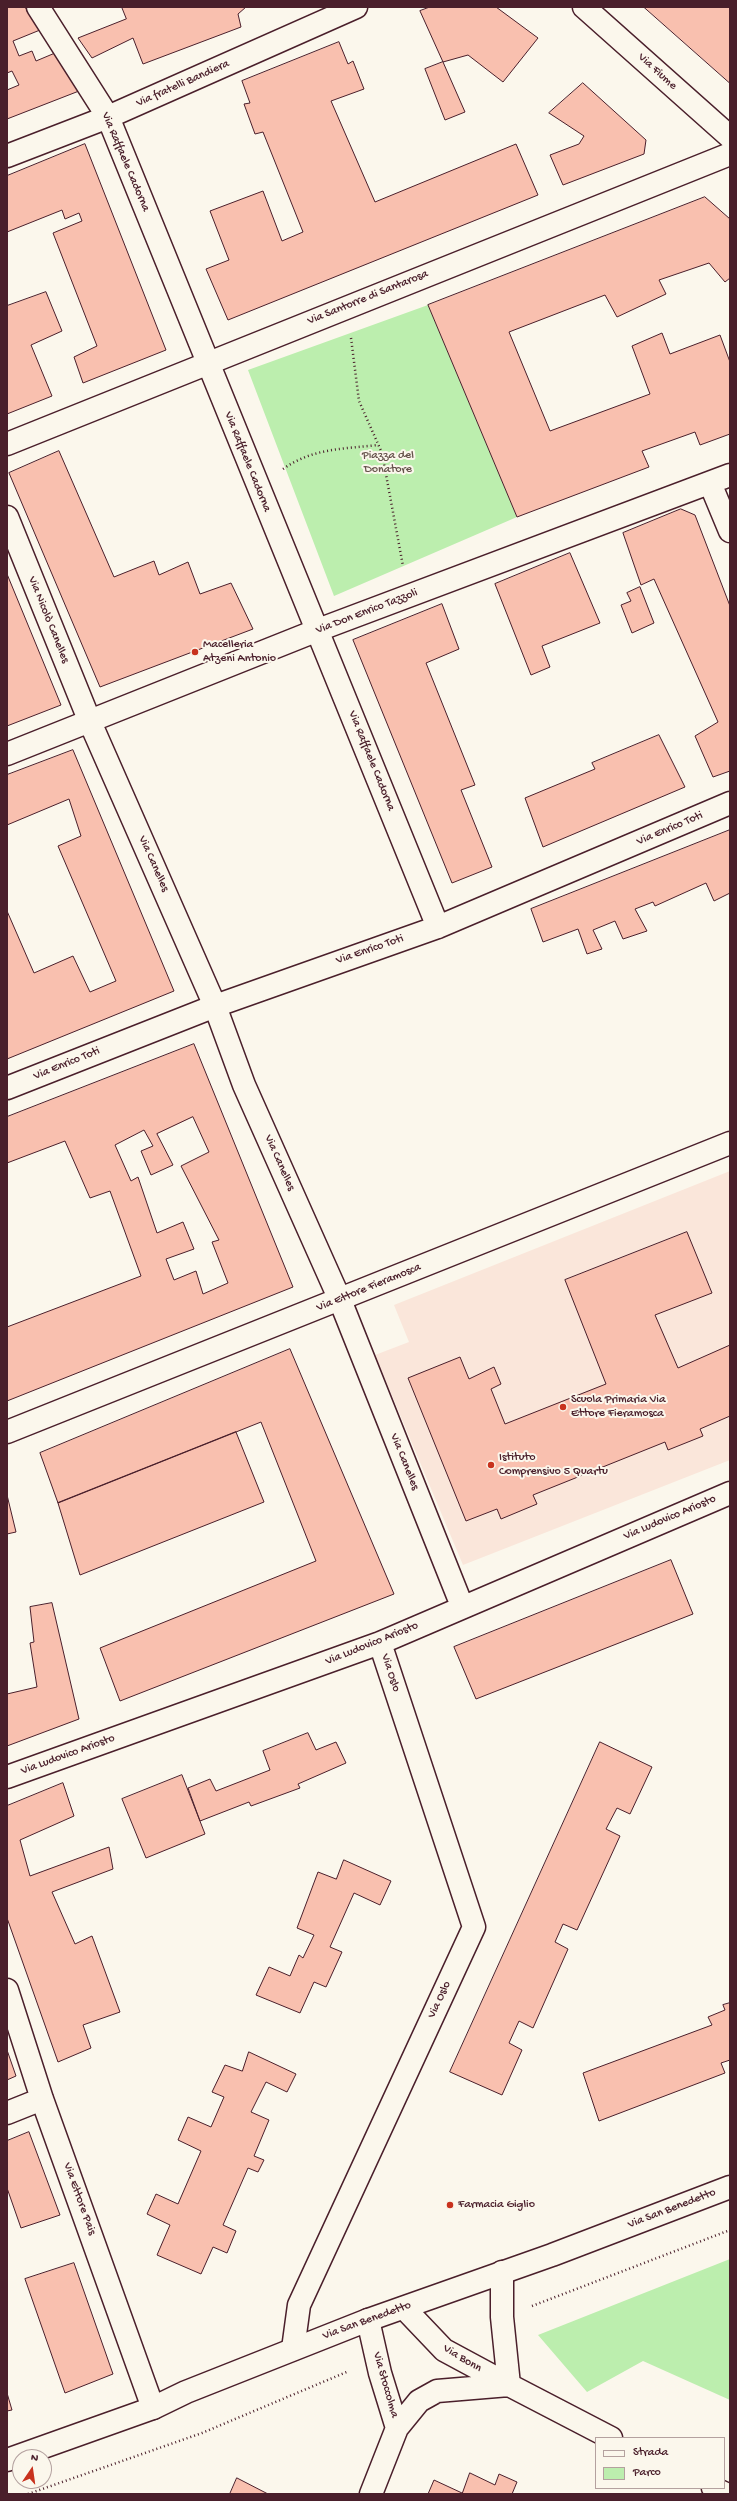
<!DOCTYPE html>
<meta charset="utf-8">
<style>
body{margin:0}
#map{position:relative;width:737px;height:2501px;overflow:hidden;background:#fbf7ec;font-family:"Gochi Hand",sans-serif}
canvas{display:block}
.frame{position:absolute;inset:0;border:8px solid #4a1f2b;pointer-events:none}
.legend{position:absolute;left:595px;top:2437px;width:130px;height:52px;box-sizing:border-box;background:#fbf7ec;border:1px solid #b4a19f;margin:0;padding:5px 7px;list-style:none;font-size:12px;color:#4a1f2b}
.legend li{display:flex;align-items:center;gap:8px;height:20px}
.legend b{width:20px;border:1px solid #b4a19f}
.north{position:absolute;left:12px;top:2449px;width:40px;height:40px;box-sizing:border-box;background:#fbf7ec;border:1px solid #b4a19f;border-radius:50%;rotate:13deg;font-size:11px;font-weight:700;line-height:16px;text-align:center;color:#4a1f2b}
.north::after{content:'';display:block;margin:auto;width:14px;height:18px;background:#c8321e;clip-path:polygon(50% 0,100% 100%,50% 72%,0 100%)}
</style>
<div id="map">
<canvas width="737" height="2501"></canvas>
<div class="frame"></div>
<ul class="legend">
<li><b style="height:5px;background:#fbf7ec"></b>Strada</li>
<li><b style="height:11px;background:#bceeae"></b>Parco</li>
</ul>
<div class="north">N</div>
</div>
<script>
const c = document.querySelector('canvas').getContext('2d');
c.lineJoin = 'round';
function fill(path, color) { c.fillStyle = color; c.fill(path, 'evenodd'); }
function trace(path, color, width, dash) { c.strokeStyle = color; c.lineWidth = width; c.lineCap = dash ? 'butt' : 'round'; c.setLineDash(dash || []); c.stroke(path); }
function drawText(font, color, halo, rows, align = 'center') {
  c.font = font + ' "Gochi Hand",sans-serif'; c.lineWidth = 4; c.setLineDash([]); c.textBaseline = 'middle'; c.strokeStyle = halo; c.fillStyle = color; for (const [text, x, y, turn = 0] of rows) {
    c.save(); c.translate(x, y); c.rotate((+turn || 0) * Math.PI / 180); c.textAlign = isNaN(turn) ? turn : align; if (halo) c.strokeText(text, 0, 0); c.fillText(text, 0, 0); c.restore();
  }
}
const built = new Path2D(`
 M730 1171V1460L463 1565 375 1355 409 1342 394 1305Z`);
const green = new Path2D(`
 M428 305 517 517 334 596 248 370Z
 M730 2259V2400L643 2361 587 2392 538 2335Z`);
const building = new Path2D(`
 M7 7H25L40 30 13 41 19 56 32 51 36 61 55 53 79 91 7 119V90L19 85 12 71 7 73Z
 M122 7H246L238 14 241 27 143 64 133 38 92 58 78 38 126 19Z
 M430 7H496L538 38 503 82 468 55 443 62 420 11Z
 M644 7H730V83Z
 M339 42 348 64 353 61 364 89 331 101 375 202 516 144 538 195 228 320 206 269 229 260 210 211 263 191 282 241 303 232 263 132 255 134 244 104 250 103 242 81Z
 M443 62 465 112 445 120 425 69Z
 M583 83 646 140 644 154 563 185 550 155 579 144 584 136 549 113Z
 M85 144 166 350 83 383 74 357 97 346 53 233 82 221 79 213 65 219 62 210 7 232V176Z
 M705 197 730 219V278L725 282 709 263 659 280 666 294 617 317 605 295 509 332 550 431 650 394 632 346 662 333 670 354 720 335 730 362V434L700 445 695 432 642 451 649 467 517 517 428 305Z
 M46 292 62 331 31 345 52 396 7 414V306Z
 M59 451 114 577 154 561 159 575 188 562 200 594 231 583 253 629 100 687 9 473Z
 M681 509 695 515 730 606V771L713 777 695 736 718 722 654 579 641 585 623 533Z
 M570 553 600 623 542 646 550 667 531 675 495 584Z
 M7 574 61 705 7 726Z
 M640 587 654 623 632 633 621 605 631 601 627 593Z
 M442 604 459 649 426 663 475 785 461 790 492 867 452 883 353 640Z
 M659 735 685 787 543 847 525 798 595 769 592 763Z
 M73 750 174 991 7 1059V911L34 973 73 956 90 992 116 981 58 846 81 836 69 799 7 825V775Z
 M730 830V893L714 901 706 883 655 906 653 902 635 909 647 931 623 939 615 921 593 930 602 949 587 954 578 929 543 942 531 909Z
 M194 1044 293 1287 7 1401V1327L141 1276 110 1191 90 1198 65 1141 7 1163V1117ZM193 1117 209 1152 181 1166 219 1240 212 1242 228 1283 203 1294 196 1271 174 1280 166 1259 194 1249 183 1222 157 1233 138 1177 131 1181 115 1145 144 1130 153 1146 141 1151 151 1175 173 1165 157 1134Z
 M687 1232 712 1293 655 1315 678 1368 730 1345V1416L700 1429 703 1436 668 1450 665 1442 533 1495 537 1504 501 1519 497 1509 466 1521 408 1378 460 1357 469 1379 494 1367 501 1384 491 1389 505 1424 606 1384 565 1280Z
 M290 1349 394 1594 120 1701 100 1648 316 1561 261 1422 58 1503 40 1453Z
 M236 1432 264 1502 80 1575 58 1503Z
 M7 1495 16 1532 7 1534Z
 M671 1560 693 1614 476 1699 454 1647Z
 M52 1603 79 1719 7 1746V1694L37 1687 30 1643 34 1642 30 1607Z
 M308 1733 316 1750 336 1742 346 1763 298 1784 300 1788 251 1806 249 1802 200 1821 188 1788 210 1779 216 1791 270 1770 263 1751Z
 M600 1742 652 1767 630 1814 617 1808 606 1829 620 1836 577 1930 563 1924 555 1942 568 1949 533 2028 519 2021 509 2043 522 2050 502 2095 450 2072Z
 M182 1775 205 1834 146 1858 122 1799Z
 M63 1783 74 1816 20 1840 30 1876 109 1847 113 1869 52 1892 75 1944 92 1936 120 2012 83 2025 91 2048 58 2062 7 1918V1806Z
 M344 1860 391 1881 380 1905 354 1893 330 1947 342 1952 326 1987 314 1982 300 2013 256 1995 269 1967 290 1976 299 1955 303 1958 314 1935 297 1928 318 1872 336 1879Z
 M730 2003V2060L721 2063 725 2073 599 2121 583 2073 712 2025 708 2017 725 2010 723 2005Z
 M7 2050 16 2076 7 2080Z
 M249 2052 296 2074 287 2092 266 2082 251 2112 269 2120 254 2156 264 2160 258 2172 248 2168 223 2225 236 2231 227 2253 213 2247 201 2274 157 2255 170 2225 147 2214 156 2194 178 2204 201 2151 178 2140 188 2117 211 2127 224 2097 212 2092 225 2065 242 2071Z
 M29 2132 60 2215 21 2228 7 2188V2141Z
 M74 2263 113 2374 65 2393 25 2279Z
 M7 2393 12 2410 7 2411Z
 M470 2473 495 2485 499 2474 517 2482 512 2494H428L434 2480 462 2493Z
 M237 2478 268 2494H230Z`);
const path = new Path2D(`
 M351 338 359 401 382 453 403 566
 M283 469C313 448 343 449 378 445
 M532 2306 730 2230
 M28 2494 202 2433 349 2371`);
const street = new Path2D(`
 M38 7 108 117 438 927
 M7 444 730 154
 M710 483 730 531
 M7 517 90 722 215 1006 244 1085 340 1300 462 1606
 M7 754 318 630 730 475
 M7 1088 215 1006 438 927 730 803
 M7 1432 730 1143
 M7 1777 380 1643 730 1493
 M7 1990 42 2099 153 2408
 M7 2113 42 2099
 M502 2272V2317L509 2385
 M404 2308 444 2350 509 2385
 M368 2320 380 2373 397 2428
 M293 2349 299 2305 474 1927 380 1643
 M713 2488 726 2494
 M371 2494 397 2428 419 2401 437 2391 509 2385 611 2438`);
const secondary = new Path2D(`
 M584 7 730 137
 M7 156 108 117 356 7
 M7 2460 153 2408 186 2392 368 2320 552 2255 730 2187`);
const markers = [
 [195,652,4,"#c8321e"],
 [563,1407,4,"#c8321e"],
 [491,1465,4,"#c8321e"],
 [450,2205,4,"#c8321e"]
];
const streetNames = [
 ["Via Fiume",657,72,42],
 ["Via fratelli Bandiera",183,84,-24],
 ["Via Raffaele Cadorna",125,162,67],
 ["Via Santorre di Santarosa",368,298,-22],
 ["Via Raffaele Cadorna",247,462,68],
 ["Via Don Enrico Tazzoli",367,612,-21],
 ["Via Nicolò Canelles",48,620,68],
 ["Via Raffaele Cadorna",371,761,68],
 ["Via Enrico Toti",670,829,-23],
 ["Via Canelles",153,864,66],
 ["Via Enrico Toti",370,950,-19],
 ["Via Enrico Toti",67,1064,-22],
 ["Via Canelles",279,1163,66],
 ["Via Ettore Fieramosca",369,1288,-22],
 ["Via Canelles",404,1462,68],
 ["Via Ludovico Ariosto",670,1518,-23],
 ["Via Ludovico Ariosto",372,1644,-22],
 ["Via Oslo",390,1673,72],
 ["Via Ludovico Ariosto",68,1755,-20],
 ["Via Oslo",440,2000,-65],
 ["Via Ettore Pais",79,2199,70],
 ["Via San Benedetto",672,2209,-21],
 ["Via San Benedetto",367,2321,-20],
 ["Via Bonn",462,2359,31],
 ["Via Stoccolma",385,2385,74]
];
const parkNames = [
 ["Piazza del",388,456],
 ["Donatore",388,470]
];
const poiNames = [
 ["Macelleria",203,645],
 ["Atzeni Antonio",203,659],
 ["Scuola Primaria Via",571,1400],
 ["Ettore Fieramosca",571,1414],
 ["Istituto",499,1458],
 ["Comprensivo 5 Quartu",499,1472],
 ["Farmacia Giglio",458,2205]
];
fill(built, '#fae6da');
fill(green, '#bceeae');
fill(building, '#f9c0af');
trace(building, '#4a1f2b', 1);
trace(street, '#4a1f2b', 25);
trace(secondary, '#4a1f2b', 25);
trace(path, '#4a1f2b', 2.5, [1, 3]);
trace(street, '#fbf7ec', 22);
trace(secondary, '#fbf7ec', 22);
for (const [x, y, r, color] of markers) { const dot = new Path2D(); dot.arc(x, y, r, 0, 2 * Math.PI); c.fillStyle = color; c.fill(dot); trace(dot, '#fbf7ec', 1.5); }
drawText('12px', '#4a1f2b', '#fbf7ec', streetNames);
drawText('12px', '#66534c', '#fbf7ec', parkNames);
drawText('12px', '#4a1f2b', '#fbf7ec', poiNames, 'left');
</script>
